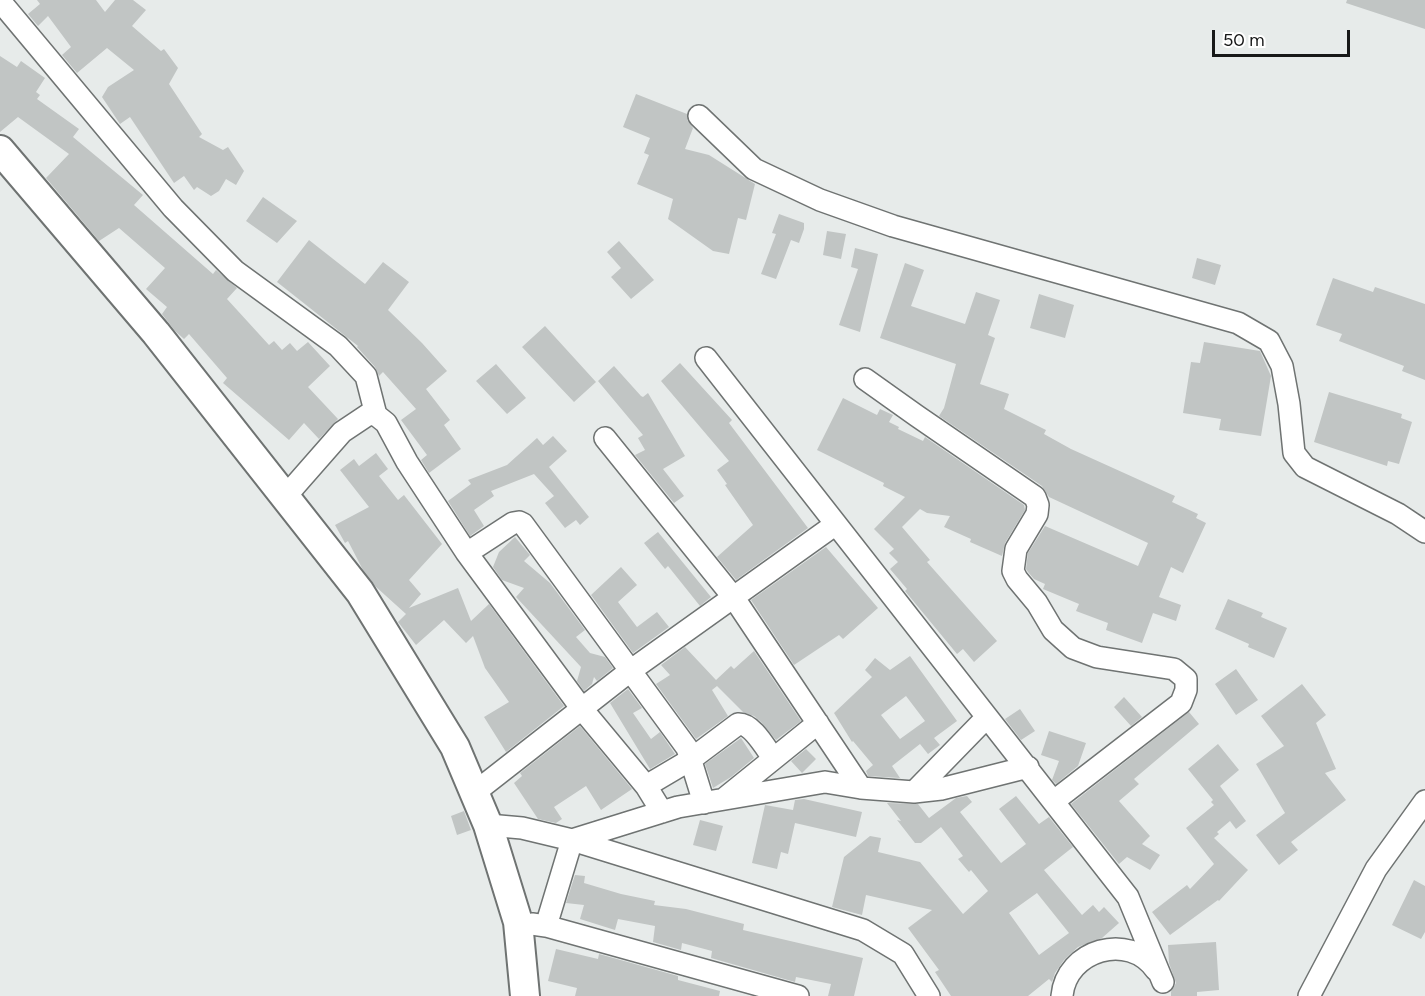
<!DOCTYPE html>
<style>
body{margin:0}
#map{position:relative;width:1425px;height:996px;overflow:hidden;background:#e7ebea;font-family:Figtree,sans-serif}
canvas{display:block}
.scale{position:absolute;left:1212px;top:30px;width:138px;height:27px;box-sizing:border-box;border:3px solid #171818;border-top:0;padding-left:8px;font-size:18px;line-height:21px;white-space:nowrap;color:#171818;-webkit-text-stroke:4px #fff;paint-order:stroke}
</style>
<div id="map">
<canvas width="1425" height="996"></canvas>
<div class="scale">50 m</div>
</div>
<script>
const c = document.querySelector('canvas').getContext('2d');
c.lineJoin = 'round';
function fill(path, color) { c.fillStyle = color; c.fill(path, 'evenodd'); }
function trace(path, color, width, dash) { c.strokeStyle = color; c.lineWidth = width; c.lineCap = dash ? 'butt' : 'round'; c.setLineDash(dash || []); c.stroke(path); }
const building = new Path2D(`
 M37 0H96L105 12 115 0H133L146 10 132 26 161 51 164 49 178 68 169 84 202 134 199 137 223 150 228 147 244 171 236 185 226 179 219 191 211 196 197 187 194 190 184 176 174 183 130 117 120 124 102 97 108 87 134 70 107 48 77 73 62 55 71 47 48 16 38 26 28 14 40 4Z
 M1347 0H1425V29L1346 3Z
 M0 56 17 67 21 61 45 78 36 92 40 95 37 99 79 129 73 137 143 195 134 205 213 274 216 270 237 288 227 299 269 345 274 341 282 350 290 343 297 351 308 342 330 366 308 387 338 419 319 439 304 423 289 440 223 383 227 378 189 334 184 339 175 331 162 314 167 307 146 289 165 268 119 228 99 241 46 178 69 154 18 117 0 132Z
 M636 94 687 114V120L693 128 685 149 709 155 755 184 746 220 738 218 729 254 713 251 668 219 673 199 637 184 649 155 644 153 650 138 623 127Z
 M263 197 297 221 277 243 246 221Z
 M779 214 804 223V229L799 243 791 240 776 279 761 274 776 234 772 233Z
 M827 231 846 234 841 259 823 255Z
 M309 240 365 284 383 262 409 282 388 310 422 343 447 371 426 389 450 420 444 425 461 449 429 473 421 460 427 455 401 420 416 409 383 372 379 376 375 367 357 347 358 346 277 282Z
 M619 241 654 280 631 299 611 277 621 268 607 252Z
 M855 248 878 254 860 332 839 325 858 269 851 267Z
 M1197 258 1221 265 1215 285 1192 278Z
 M905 263 924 270 911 306 965 324 976 292 1000 300 988 335 995 338 980 384 1009 394 1004 409 1046 430 1044 434 1071 449 1175 496 1172 502 1198 514 1196 518 1206 523 1183 573 1171 567 1159 597 1181 605 1176 621 1153 613 1142 643 1106 630 1108 623 1076 611 1079 604 1043 589 1045 584 1034 579 1028 572 1026 569 1028 553 1045 526 1138 566 1148 543 1049 497 1042 486 939 416 944 408 956 364 880 338Z
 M1333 278 1373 292 1375 287 1425 304V380L1402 371 1404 366 1339 341 1342 334 1316 325Z
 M1039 294 1074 305 1065 338 1030 328Z
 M545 326 596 382 574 402 522 347Z
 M1204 342 1260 351 1271 376 1261 436 1219 430 1221 419 1183 413 1191 362 1200 363Z
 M680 363 732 420 729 423 808 528 736 580 717 557 753 525 725 485 727 484 717 470 729 461 661 381Z
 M496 364 526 398 507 414 476 381Z
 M614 366 641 396 643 397 648 393 685 456 663 469 684 496 674 503 635 455 645 450 638 438 643 435 598 381Z
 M1329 392 1402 414 1401 418 1412 422 1399 464 1388 461 1387 466 1314 442Z
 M843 398 877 415 880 409 893 415 889 422 899 427 898 429 923 441 925 437 1024 505 1025 510 1005 543 1002 556 970 542 971 539 944 527 950 516 927 513 920 509 902 527 930 560 927 562 997 641 974 662 963 649 957 654 905 591 907 589 890 569 898 562 889 553 894 549 874 529 905 497 883 486 884 483 817 450Z
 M553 436 567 451 549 467 589 517 580 525 576 520 565 528 545 503 554 496 534 474 491 491 494 496 474 510 484 526 470 536 448 501 471 484 468 480 507 465 537 438 543 445Z
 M376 453 388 469 379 476 398 500 404 495 442 544 409 580 421 594 409 608 458 588 471 621 489 604 564 706 506 752 484 717 509 702 485 668 473 636 466 643 444 620 416 645 398 622 406 614 375 586 363 570 348 541 345 543 335 525 369 507 340 470 354 459 359 466Z
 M658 532 711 597 700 606 668 566 665 569 644 543Z
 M515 537 530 555 524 561 550 583 585 630 576 637 590 653 605 657 613 668 597 681 594 677 592 684 584 691 577 681 581 667 516 597 524 588 502 580 493 567 499 552Z
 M826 547 878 608 843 639 839 635 794 665 751 600Z
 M621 567 637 585 618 602 637 627 657 612 669 627 633 653 591 595Z
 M1228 599 1263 613 1261 617 1287 628 1274 658 1248 647 1249 644 1215 629Z
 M685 647 716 680 731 666 734 669 754 651 801 721 776 740 761 722 754 716 743 712 717 686 712 690 728 716 696 739 656 684 670 675 661 665Z
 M910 656 957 721 934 738 940 745 928 754 920 744 892 766 900 778 868 776 866 771 873 765 853 741 852 742 834 713 872 677 865 670 875 658 890 670ZM906 696 925 721 900 739 881 715Z
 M1236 669 1258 700 1236 715 1215 684Z
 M1302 684 1326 715 1316 723 1336 769 1325 773 1346 800 1291 842 1298 850 1279 865 1256 835 1285 813 1256 764 1284 746 1261 716Z
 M628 689 642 708 633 713 651 739 660 732 675 754 650 769 610 703Z
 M1124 697 1142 717 1131 726 1114 707Z
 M1020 709 1035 731 1021 740 1005 719Z
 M1189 712 1199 724 1134 779 1139 784 1119 801 1150 836 1142 844 1160 855 1150 870 1127 857 1119 864 1071 804Z
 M580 726 632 789 601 810 586 786 554 807 562 819 556 823 538 819 514 783 522 776 520 773Z
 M1049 731 1086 743 1078 766 1056 784 1052 780 1059 761 1041 755Z
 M741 738 754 758 731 777 713 788 705 764Z
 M1218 744 1239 770 1220 786 1246 821 1236 829 1230 821 1217 832 1219 834 1214 838 1248 870 1219 901 1218 900 1170 935 1152 912 1187 885 1190 889 1214 864 1186 828 1214 805 1211 802 1213 800 1188 769Z
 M806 749 816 759 802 773 791 761Z
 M967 796 972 802 960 812 1001 863 1026 844 999 809 1016 796 1039 824 1049 817 1073 847 1044 870 1082 915 1093 905 1099 912 1104 907 1119 923 1102 938 1078 947 1064 960 1055 973 1052 982 1049 979 1028 996H951L935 972 939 970 908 928 932 910 866 895 862 915 832 907 844 857 870 836 881 838 878 852 920 862 963 914 988 891 971 870 969 872 958 859 963 856 941 827 921 843H915L897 820 901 821 887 803 918 804 929 818 956 798ZM1037 893 1069 933 1039 955 1009 913Z
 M804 799 862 812 856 837 795 823 788 854 781 852 777 869 752 863 765 805 793 810 795 800Z
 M464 811 471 830 457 835 451 816Z
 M700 820 723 826 716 851 693 845Z
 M575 875 585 876 584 883 621 894 655 901 654 905 686 909 744 924 743 930 863 958 854 996H828L831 984 796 977 795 982 711 958 712 951 682 943 681 950 653 942 655 926 618 919 615 930 580 919 584 905 566 903Z
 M1414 880 1425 886V932L1421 939 1392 925Z
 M1216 942 1219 990 1197 992V996H1171V992L1176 983 1169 963 1168 945Z
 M556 949 598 959 599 954 678 976V980L720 991 719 996H575L577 988 548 981Z`);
const street = new Path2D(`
 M0 1 173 208 235 271 338 346 366 376 376 415
 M699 116 754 169 820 200 893 226 1238 323 1269 341 1282 366 1289 404 1294 453 1305 467 1398 514 1425 532
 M706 358 1128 897 1163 982
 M865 379 917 416 1035 497 1038 505 1037 514 1016 549 1013 571 1017 579 1037 603 1053 630 1073 648 1097 657 1174 669 1186 679V690L1181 703 1054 801
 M605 438 734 598 861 788
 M285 497 342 432 369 414 376 415 386 423 407 462 466 552 582 709 646 786 662 812
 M467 553 513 523 519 522 523 524 687 748 704 803
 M646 786 690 760 738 724C752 723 765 747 773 758
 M914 792 987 717
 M474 793 630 671 836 524
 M725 798 818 723
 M488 825 522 828 572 840 863 930 903 954 929 996
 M532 924 546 926 798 996
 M546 926 572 840 678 807 825 782 861 788 914 792 941 789 1028 767
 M1062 996C1066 950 1129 931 1156 970
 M1309 996 1376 869 1425 801`);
const secondary = new Path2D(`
 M0 150 156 333 360 592 455 747 488 825 518 922 525 996`);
fill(building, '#c1c5c4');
trace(street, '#6f7372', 24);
trace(secondary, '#6f7372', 32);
trace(street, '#fff', 21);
trace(secondary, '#fff', 28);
</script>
